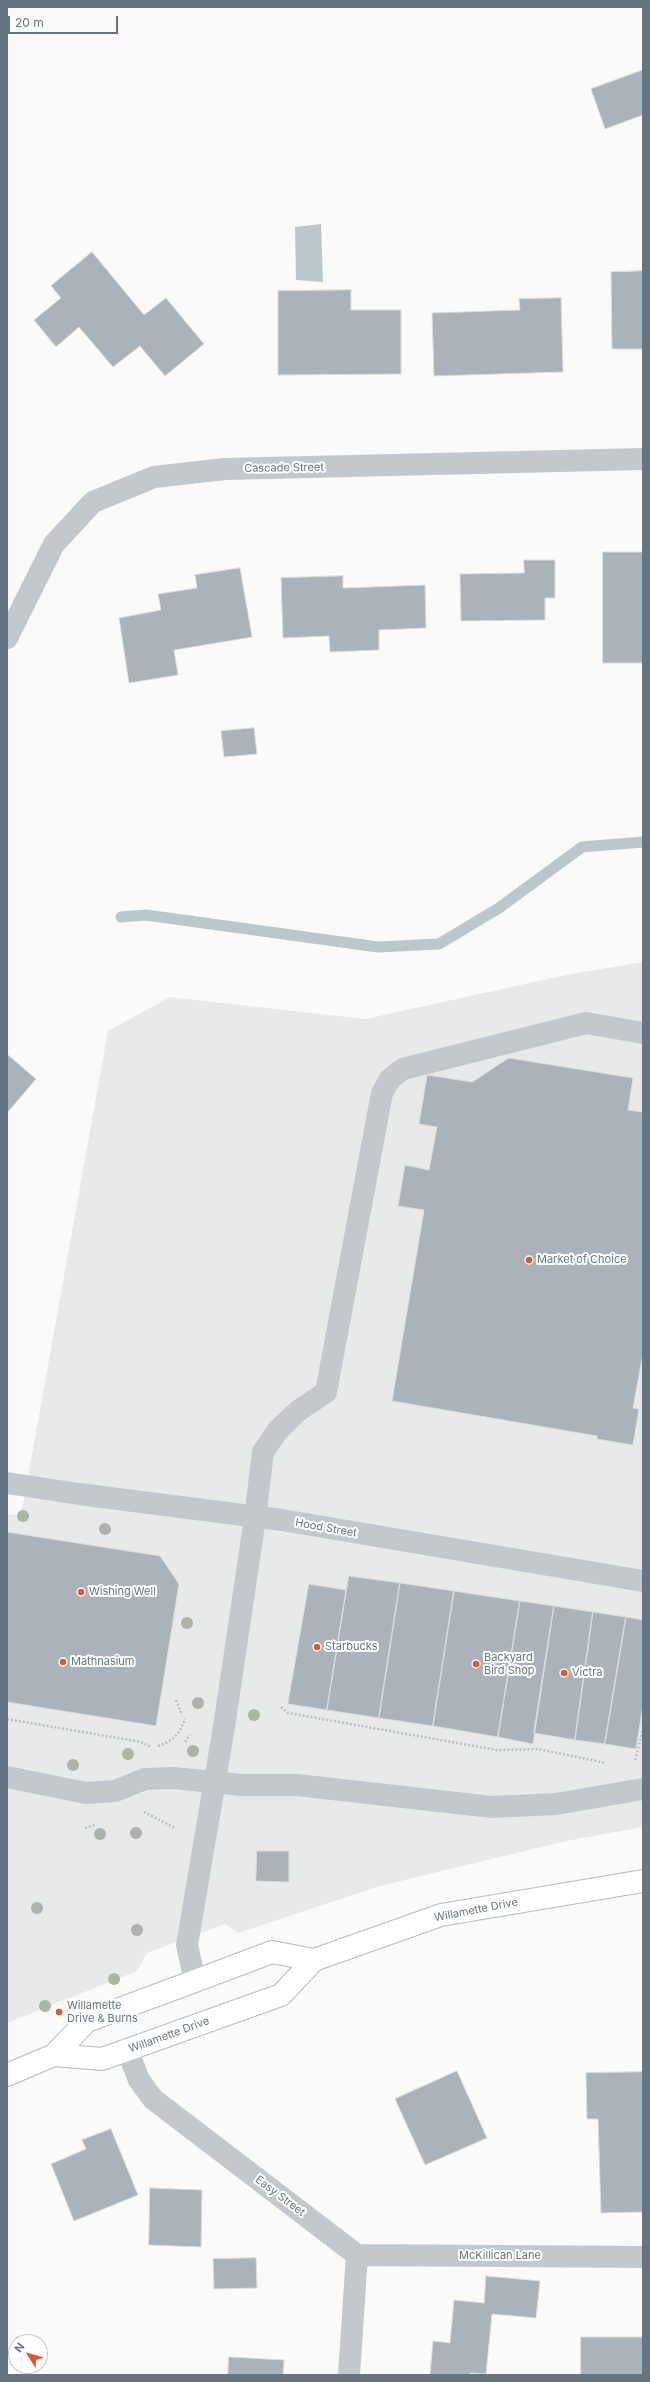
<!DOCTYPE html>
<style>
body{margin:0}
#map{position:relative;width:650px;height:2382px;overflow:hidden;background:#fafaf8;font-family:Inter,sans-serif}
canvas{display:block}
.frame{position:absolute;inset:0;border:8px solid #657683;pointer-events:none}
.north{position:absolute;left:8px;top:2334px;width:40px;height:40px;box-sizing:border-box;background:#fff;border:1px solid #c1c8cd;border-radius:50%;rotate:307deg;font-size:11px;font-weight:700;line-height:16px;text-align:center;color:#657683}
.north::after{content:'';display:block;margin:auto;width:14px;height:18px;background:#e4572e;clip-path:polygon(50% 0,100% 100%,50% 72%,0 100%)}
.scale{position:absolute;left:8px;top:16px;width:110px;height:18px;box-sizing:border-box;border:2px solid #657683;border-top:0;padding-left:5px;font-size:12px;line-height:14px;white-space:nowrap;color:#657683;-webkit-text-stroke:3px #fff;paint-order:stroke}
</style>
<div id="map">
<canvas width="650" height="2382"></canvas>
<div class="frame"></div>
<div class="north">N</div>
<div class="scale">20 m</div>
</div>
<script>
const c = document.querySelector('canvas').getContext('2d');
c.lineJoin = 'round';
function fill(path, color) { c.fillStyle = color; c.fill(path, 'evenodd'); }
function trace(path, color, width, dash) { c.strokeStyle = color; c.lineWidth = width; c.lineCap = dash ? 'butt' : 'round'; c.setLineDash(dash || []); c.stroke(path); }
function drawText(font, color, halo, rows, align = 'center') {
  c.font = font + ' Inter,sans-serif'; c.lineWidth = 4; c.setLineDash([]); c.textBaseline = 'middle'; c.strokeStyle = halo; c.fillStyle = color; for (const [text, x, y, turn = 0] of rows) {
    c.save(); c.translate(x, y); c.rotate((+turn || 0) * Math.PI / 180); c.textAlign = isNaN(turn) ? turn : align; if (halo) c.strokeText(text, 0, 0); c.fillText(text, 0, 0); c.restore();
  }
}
const built = new Path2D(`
 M643 962V1827L566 1841 380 1886 238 1933 225 1924 147 1953 137 1971 7 2023V1514L21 1516 108 1031 170 997 365 1019 571 974Z`);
const water = new Path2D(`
 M321 224 323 282 296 280 295 227Z`);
const stream = new Path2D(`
 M121 917 146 915 378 947 439 944 499 908 582 847 643 842`);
const building = new Path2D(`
 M643 70V115L605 129 591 89Z
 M92 252 144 315 166 298 204 344 165 376 140 346 113 367 79 327 56 347 34 320 61 298 51 286Z
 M643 271V349H612L611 272Z
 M351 290V310H401V374L278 375V291Z
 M561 298 563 372 434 376 432 313 520 310 519 299Z
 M603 552H643V663H603Z
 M524 560H555V598H545V620L461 621 460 574 524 573Z
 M240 568 252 637 174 650 178 675 129 683 119 618 161 610 158 594 197 588 195 575Z
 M343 576V588L425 585 426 628 379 630V650L330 652 329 636 283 638 281 578Z
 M254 728 257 754 224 757 221 731Z
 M7 1054 36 1079 7 1113Z
 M509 1058 633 1078 628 1110 643 1112V1353L633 1408 639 1409 633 1445 597 1439V1436L392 1401 424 1210 398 1206 405 1165 429 1170 437 1127 419 1124 427 1075 472 1082Z
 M7 1532 160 1556 179 1584 156 1726 7 1702Z
 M349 1576 400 1583 379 1718 327 1710Z
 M400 1583 454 1591 433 1726 379 1718Z
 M309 1584 346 1590 327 1710 288 1704Z
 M454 1591 520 1601 498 1737 433 1726Z
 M520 1601 554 1606 533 1744 498 1737Z
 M554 1606 593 1612 575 1740 534 1733Z
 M593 1612 626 1617 605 1744 575 1740Z
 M626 1617 643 1620V1705L636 1749 605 1744Z
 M257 1851H289V1882L256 1881Z
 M457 2071 487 2138 425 2165 395 2099Z
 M643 2072V2212L601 2213 598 2119H587L586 2073Z
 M111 2129 138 2195 74 2221 51 2164 86 2149 82 2140Z
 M150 2188 202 2190 201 2247 149 2245Z
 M256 2258 257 2288 214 2289 213 2259Z
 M486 2276 540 2281 536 2318 492 2314 486 2374 470 2373V2375H430L433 2341 450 2343 454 2300 484 2303Z
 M581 2337H643V2375H581Z
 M229 2357 284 2360 283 2375H228Z`);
const path = new Path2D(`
 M176 1700 182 1715
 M281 1707 288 1713 497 1750 538 1749 606 1763
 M7 1719 141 1742 151 1747
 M185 1742 190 1735
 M158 1746C173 1742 181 1732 185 1718
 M635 1760 643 1730
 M144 1812 175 1828
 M85 1828 95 1825`);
const minor = new Path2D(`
 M7 638 54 544 93 502 154 477 225 469 643 459
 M7 1483 79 1494 282 1520 643 1581
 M7 1777 86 1793 115 1791 145 1779 173 1778 242 1785H297L492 1807 556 1804 643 1789
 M195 1981 187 1945 224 1727 255 1518 263 1452 278 1430 298 1411 326 1392 382 1093 390 1079 403 1069 586 1023 643 1033
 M127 2049 139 2080 153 2099 357 2255
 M357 2255 643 2257
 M349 2375 357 2255`);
const major = new Path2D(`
 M54 2055 102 2059 281 1995 314 1960 441 1915 643 1881
 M7 2075 54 2055 87 2021 195 1981 272 1952 314 1960`);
const trees = [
 [23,1516],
 [105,1529],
 [187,1623],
 [198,1703],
 [254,1715],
 [193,1751],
 [128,1754],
 [73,1765],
 [136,1833],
 [100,1834],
 [37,1908],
 [137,1930],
 [114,1979],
 [45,2006]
];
const markers = [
 [529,1260,4,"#e4572e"],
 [81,1592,4,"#e4572e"],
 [317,1647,4,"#e4572e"],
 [63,1662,4,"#e4572e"],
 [476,1664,4,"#e4572e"],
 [564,1673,4,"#e4572e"],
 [59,2012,4,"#e4572e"]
];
const streetNames = [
 ["Cascade Street",284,468,-1],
 ["Hood Street",326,1528,10],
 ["Willamette Drive",476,1910,-11],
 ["Willamette Drive",169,2035,-20],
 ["Easy Street",280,2196,37],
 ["McKillican Lane",500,2256]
];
const poiNames = [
 ["Market of Choice",537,1260],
 ["Wishing Well",89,1592],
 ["Starbucks",325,1647],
 ["Backyard",484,1658],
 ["Bird Shop",484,1671],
 ["Mathnasium",71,1662],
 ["Victra",572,1673],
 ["Willamette",67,2006],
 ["Drive & Burns",67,2019]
];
fill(built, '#e8e9e9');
fill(water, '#bbc7cb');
trace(stream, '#bbc7cb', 11);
fill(building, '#aab3b9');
trace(building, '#dcdcda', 1);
trace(major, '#b5babe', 24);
trace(path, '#bbbfc2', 2.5, [2, 2]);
trace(minor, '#c3c8cc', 22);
trace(major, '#fff', 22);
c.fillStyle = '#aab4a7';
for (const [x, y] of trees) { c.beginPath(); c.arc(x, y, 6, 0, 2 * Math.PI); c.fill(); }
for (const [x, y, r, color] of markers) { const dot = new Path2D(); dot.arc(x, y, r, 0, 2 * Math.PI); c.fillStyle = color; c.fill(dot); trace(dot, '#fff', 1.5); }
drawText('11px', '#657683', '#fff', streetNames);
drawText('11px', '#657683', '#fff', poiNames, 'left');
</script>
